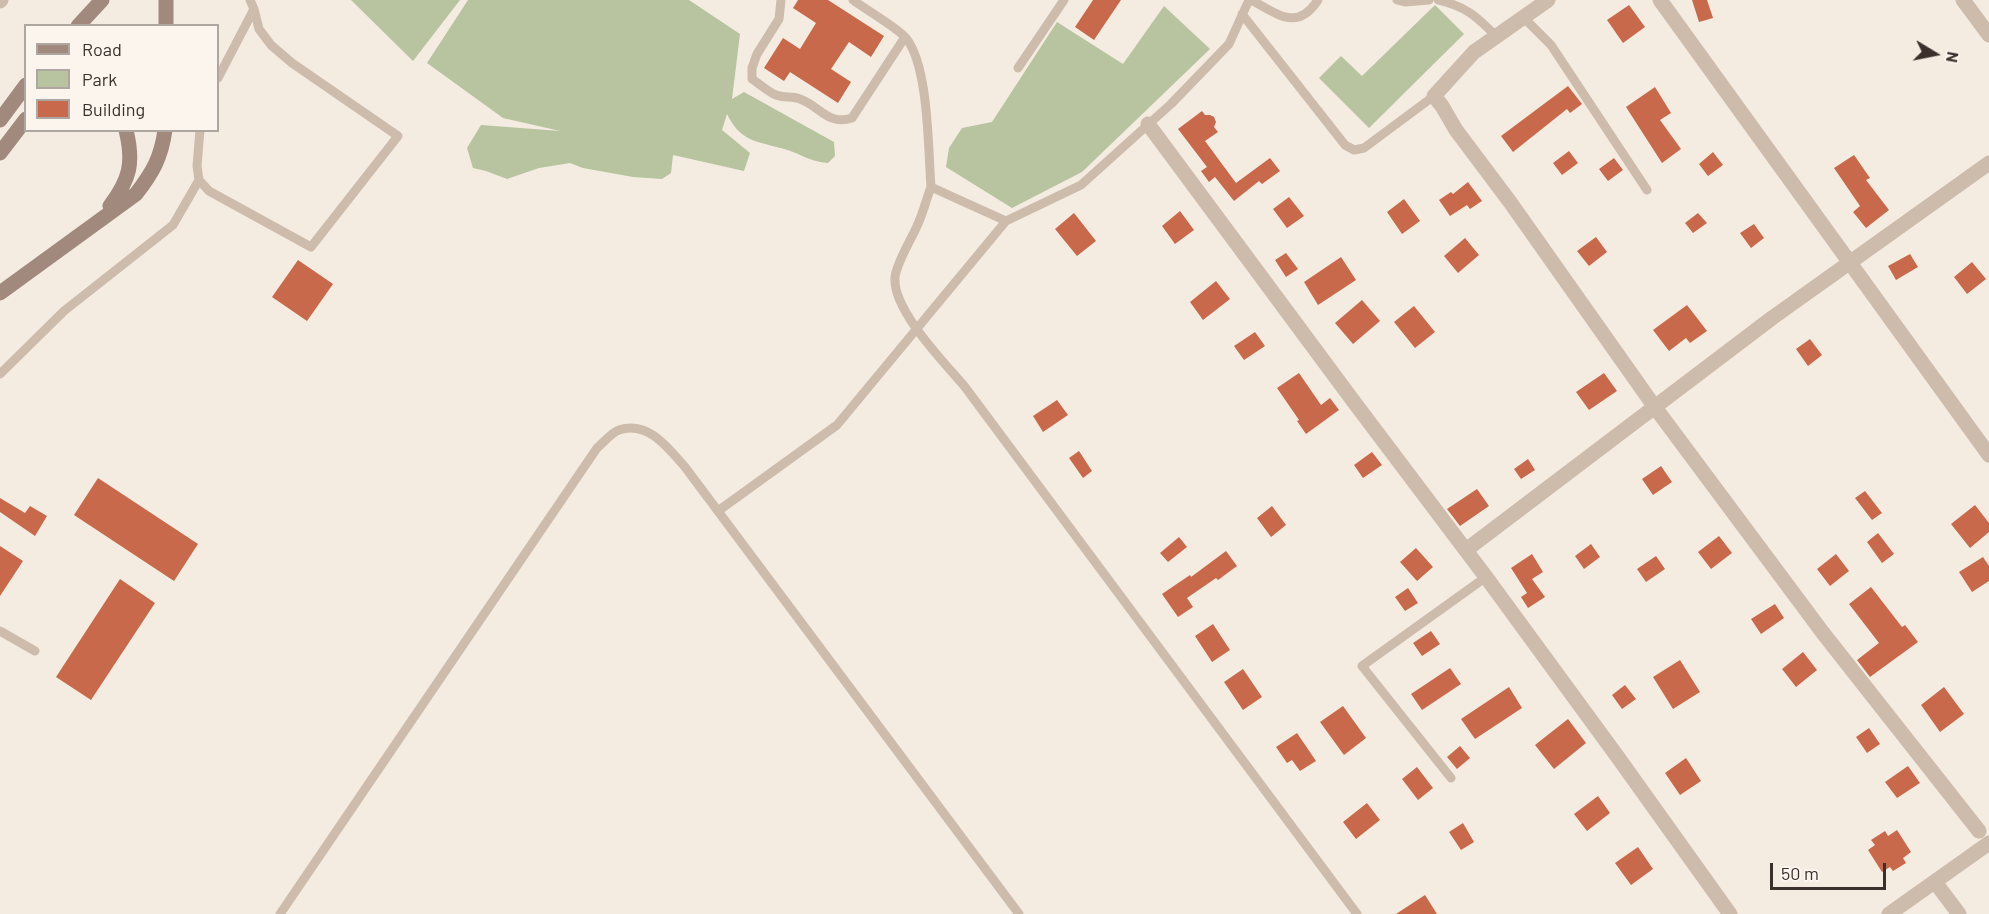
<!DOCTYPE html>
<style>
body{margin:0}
#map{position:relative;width:1989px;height:914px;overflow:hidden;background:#f4ebe1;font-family:Barlow,sans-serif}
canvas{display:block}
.legend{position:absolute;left:24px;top:24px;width:195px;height:108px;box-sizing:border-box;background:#fbf5ee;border:2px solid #aea6a0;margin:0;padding:8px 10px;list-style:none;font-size:18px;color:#3b302b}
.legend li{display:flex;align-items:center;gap:12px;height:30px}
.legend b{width:30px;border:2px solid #aea6a0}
.north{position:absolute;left:1905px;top:24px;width:60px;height:60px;-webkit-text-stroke:4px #fbf5ee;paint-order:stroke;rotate:100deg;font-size:16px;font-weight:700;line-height:24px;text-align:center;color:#3b302b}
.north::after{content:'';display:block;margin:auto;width:21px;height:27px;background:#3b302b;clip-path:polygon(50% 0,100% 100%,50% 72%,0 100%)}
.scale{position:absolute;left:1770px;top:863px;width:116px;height:27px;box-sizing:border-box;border:3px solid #3b302b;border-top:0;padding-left:8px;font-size:18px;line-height:21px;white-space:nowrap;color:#3b302b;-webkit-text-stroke:4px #fbf5ee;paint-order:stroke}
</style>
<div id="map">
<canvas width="1989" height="914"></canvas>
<ul class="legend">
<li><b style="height:8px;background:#a18a7d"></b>Road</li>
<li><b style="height:16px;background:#b8c4a0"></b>Park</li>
<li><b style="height:16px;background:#c8694b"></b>Building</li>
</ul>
<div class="north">N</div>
<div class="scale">50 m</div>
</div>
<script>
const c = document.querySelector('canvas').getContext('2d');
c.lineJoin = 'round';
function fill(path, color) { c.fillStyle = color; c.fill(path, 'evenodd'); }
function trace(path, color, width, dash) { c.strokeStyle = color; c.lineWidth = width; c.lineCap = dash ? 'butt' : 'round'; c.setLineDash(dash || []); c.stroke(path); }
const green = new Path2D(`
 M351 0H460L413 61Z
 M468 0H689L740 34 732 99 744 92 834 142 835 156 828 163C814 162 805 157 793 152 764 141 742 146 727 114L722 130 750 153 744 171 673 155 671 173 662 179 633 177 583 168 570 163 539 168 507 179 486 171 473 168 467 148 481 125 560 131 503 118 427 63Z
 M1435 5 1464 34 1369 128 1319 78 1341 56 1362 76Z
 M1164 6 1210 49 1082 172 1012 208 946 167 949 148 962 128 992 122 1057 22 1123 64Z`);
const building = new Path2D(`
 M798 0H828L884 36 871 57 849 42 831 69 851 82 838 103 790 72 784 81 764 68 783 38 800 49 816 23 793 8Z
 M1093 0H1121L1094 40 1075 27Z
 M1692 0H1707L1713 18 1699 22Z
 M1629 5 1645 27 1623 43 1607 20Z
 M1568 86 1582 104 1570 113 1567 109 1513 152 1501 136Z
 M1655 87 1671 113 1660 120 1681 149 1662 163 1626 107Z
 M1202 111 1205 115H1210L1214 117 1216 122 1214 127 1218 132 1205 141 1236 183 1270 158 1280 171 1262 184 1259 181 1234 201 1215 177 1209 182 1201 171 1207 167 1178 129Z
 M1569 151 1578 163 1562 175 1553 163Z
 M1713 152 1723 165 1708 176 1699 164Z
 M1854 155 1870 178 1866 180 1889 210 1866 228 1853 212 1860 206 1834 168Z
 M1614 158 1623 170 1608 181 1599 169Z
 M1468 182 1482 201 1470 209 1467 205 1450 216 1439 200 1451 192 1453 194Z
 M1289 197 1304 216 1287 228 1273 209Z
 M1404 199 1420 221 1402 234 1387 212Z
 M1180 211 1194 230 1175 244 1162 226Z
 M1074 213 1096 241 1077 256 1055 229Z
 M1698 213 1707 223 1693 233 1685 223Z
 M1754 224 1764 238 1751 248 1740 233Z
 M1596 237 1607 252 1589 266 1577 251Z
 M1465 238 1479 255 1458 273 1444 256Z
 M1286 253 1298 269 1286 277 1275 260Z
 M1910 254 1918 267 1896 280 1888 266Z
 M1341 257 1356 280 1318 305 1304 282Z
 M298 260 333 284 307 321 272 297Z
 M1972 262 1986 279 1967 294 1954 277Z
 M1216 281 1230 299 1203 320 1190 302Z
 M1362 300 1380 321 1353 344 1335 323Z
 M1687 305 1707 331 1690 343 1686 338 1669 351 1653 330Z
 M1414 306 1435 332 1415 348 1394 322Z
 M1255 332 1265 346 1244 360 1234 346Z
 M1810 339 1822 355 1808 366 1796 349Z
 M1299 373 1321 405 1330 398 1339 410 1306 434 1297 421 1299 420 1277 388Z
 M1604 373 1617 391 1589 410 1576 392Z
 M1057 400 1068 415 1043 432 1033 416Z
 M1079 451 1092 471 1083 478 1069 458Z
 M1372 452 1382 465 1363 478 1354 465Z
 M1528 459 1535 470 1521 479 1514 469Z
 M1661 466 1672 482 1653 495 1642 479Z
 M98 478 198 544 174 581 74 515Z
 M1477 489 1489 506 1460 526 1447 509Z
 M1865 491 1882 513 1872 520 1855 498Z
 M0 498 25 513 30 506 47 516 35 536 0 512Z
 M1975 505 1989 523V532L1970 548 1951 524Z
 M1272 506 1286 525 1271 537 1257 518Z
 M1878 533 1894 554 1882 563 1867 542Z
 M1719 536 1732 553 1711 569 1698 552Z
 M1179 537 1187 547 1168 562 1160 553Z
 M1591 544 1600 557 1584 569 1575 556Z
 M0 546 23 561 0 596Z
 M1416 548 1433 567 1417 581 1400 562Z
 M1226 551 1237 566 1218 580 1216 578 1187 598 1193 607 1178 617 1162 594 1190 575 1191 577Z
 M1532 554 1543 572 1532 579 1545 597 1528 608 1521 597 1527 593 1511 568Z
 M1836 554 1849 571 1830 586 1817 569Z
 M1656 556 1665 569 1646 582 1637 569Z
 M1983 557 1989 566V581L1972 592 1959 572Z
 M120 579 155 603 91 700 56 677Z
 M1871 587 1902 627 1905 625 1918 642 1870 677 1857 660 1879 643 1849 604Z
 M1408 588 1418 603 1405 611 1395 597Z
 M1775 604 1784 618 1761 634 1751 619Z
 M1213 624 1230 650 1212 662 1195 636Z
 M1431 631 1440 644 1422 656 1413 643Z
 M1803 652 1817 670 1796 687 1782 669Z
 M1680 660 1700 692 1673 709 1653 677Z
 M1450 668 1461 684 1422 710 1411 694Z
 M1243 669 1262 697 1243 710 1224 682Z
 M1625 685 1636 699 1622 709 1612 695Z
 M1509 687 1522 708 1475 739 1461 719Z
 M1944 687 1964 714 1940 732 1921 705Z
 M1343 706 1366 738 1344 755 1320 722Z
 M1568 719 1586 743 1554 769 1535 745Z
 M1869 728 1880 744 1867 753 1856 737Z
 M1297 733 1316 761 1300 771 1292 760 1287 763 1276 747Z
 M1460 746 1470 758 1457 769 1447 757Z
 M1686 758 1701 781 1680 795 1665 773Z
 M1908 766 1920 783 1897 798 1885 782Z
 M1417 767 1433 788 1418 800 1402 779Z
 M1598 796 1610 813 1587 831 1574 814Z
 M1367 803 1380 820 1356 839 1343 822Z
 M1463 823 1474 842 1461 850 1449 832Z
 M1897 830 1911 852 1903 858 1906 863 1893 871 1890 867 1882 872 1868 850 1875 845 1871 840 1885 831 1888 836Z
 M1638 847 1653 869 1631 885 1615 863Z
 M1425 895 1437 914H1396Z`);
const lane = new Path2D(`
 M781 0 779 19 757 54 752 68V79C760 84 768 92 776 95 784 98 793 96 800 99 820 106 828 126 852 118L905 37
 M853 0C865 9 898 28 906 38 929 67 928 149 931 187L1006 221 1081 185 1171 104 1229 44 1249 0
 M1251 0C1278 14 1297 32 1318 0
 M1397 0 1405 2 1429 0
 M1438 0C1467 7 1476 16 1496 36
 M1242 14 1345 145 1354 150 1364 148 1434 96
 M1523 17 1551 45 1647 190
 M1018 68 1064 0
 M218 78 254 9 250 0
 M200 130 197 166 199 180 209 191 311 247 398 136 292 63 271 45 259 29 254 9
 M931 187C926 200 923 214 917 226 911 240 897 262 895 277 892 310 945 363 965 387L1357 914
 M0 374 64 311 173 225 199 180
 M718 511 837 425 1006 221
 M0 631 35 651
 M1451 778 1362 666 1486 577
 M280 914 597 448C603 443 611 433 619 430 648 420 668 448 685 467L1019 914`);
const street = new Path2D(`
 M1548 0 1474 52 1434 96 1442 106 1456 130 1510 202 1654 406 1823 633 1979 831
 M1660 0 1989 455
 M1963 0 1989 35
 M0 1 1 0
 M1148 124 1354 402 1486 577 1617 756 1730 914
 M1466 550 1772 318 1989 163
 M1935 882 1959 914
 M1889 914 1989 843`);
const secondary = new Path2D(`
 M78 26 102 0
 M166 26V0
 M0 120 26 85
 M0 153 26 119
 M110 206C130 179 134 163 126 130
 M0 293 136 194C153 172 161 158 165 130`);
fill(green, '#b8c4a0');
fill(building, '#c8694b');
trace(lane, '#cdbbac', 9);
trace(street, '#cdbbac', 15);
trace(secondary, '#a18a7d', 15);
</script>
